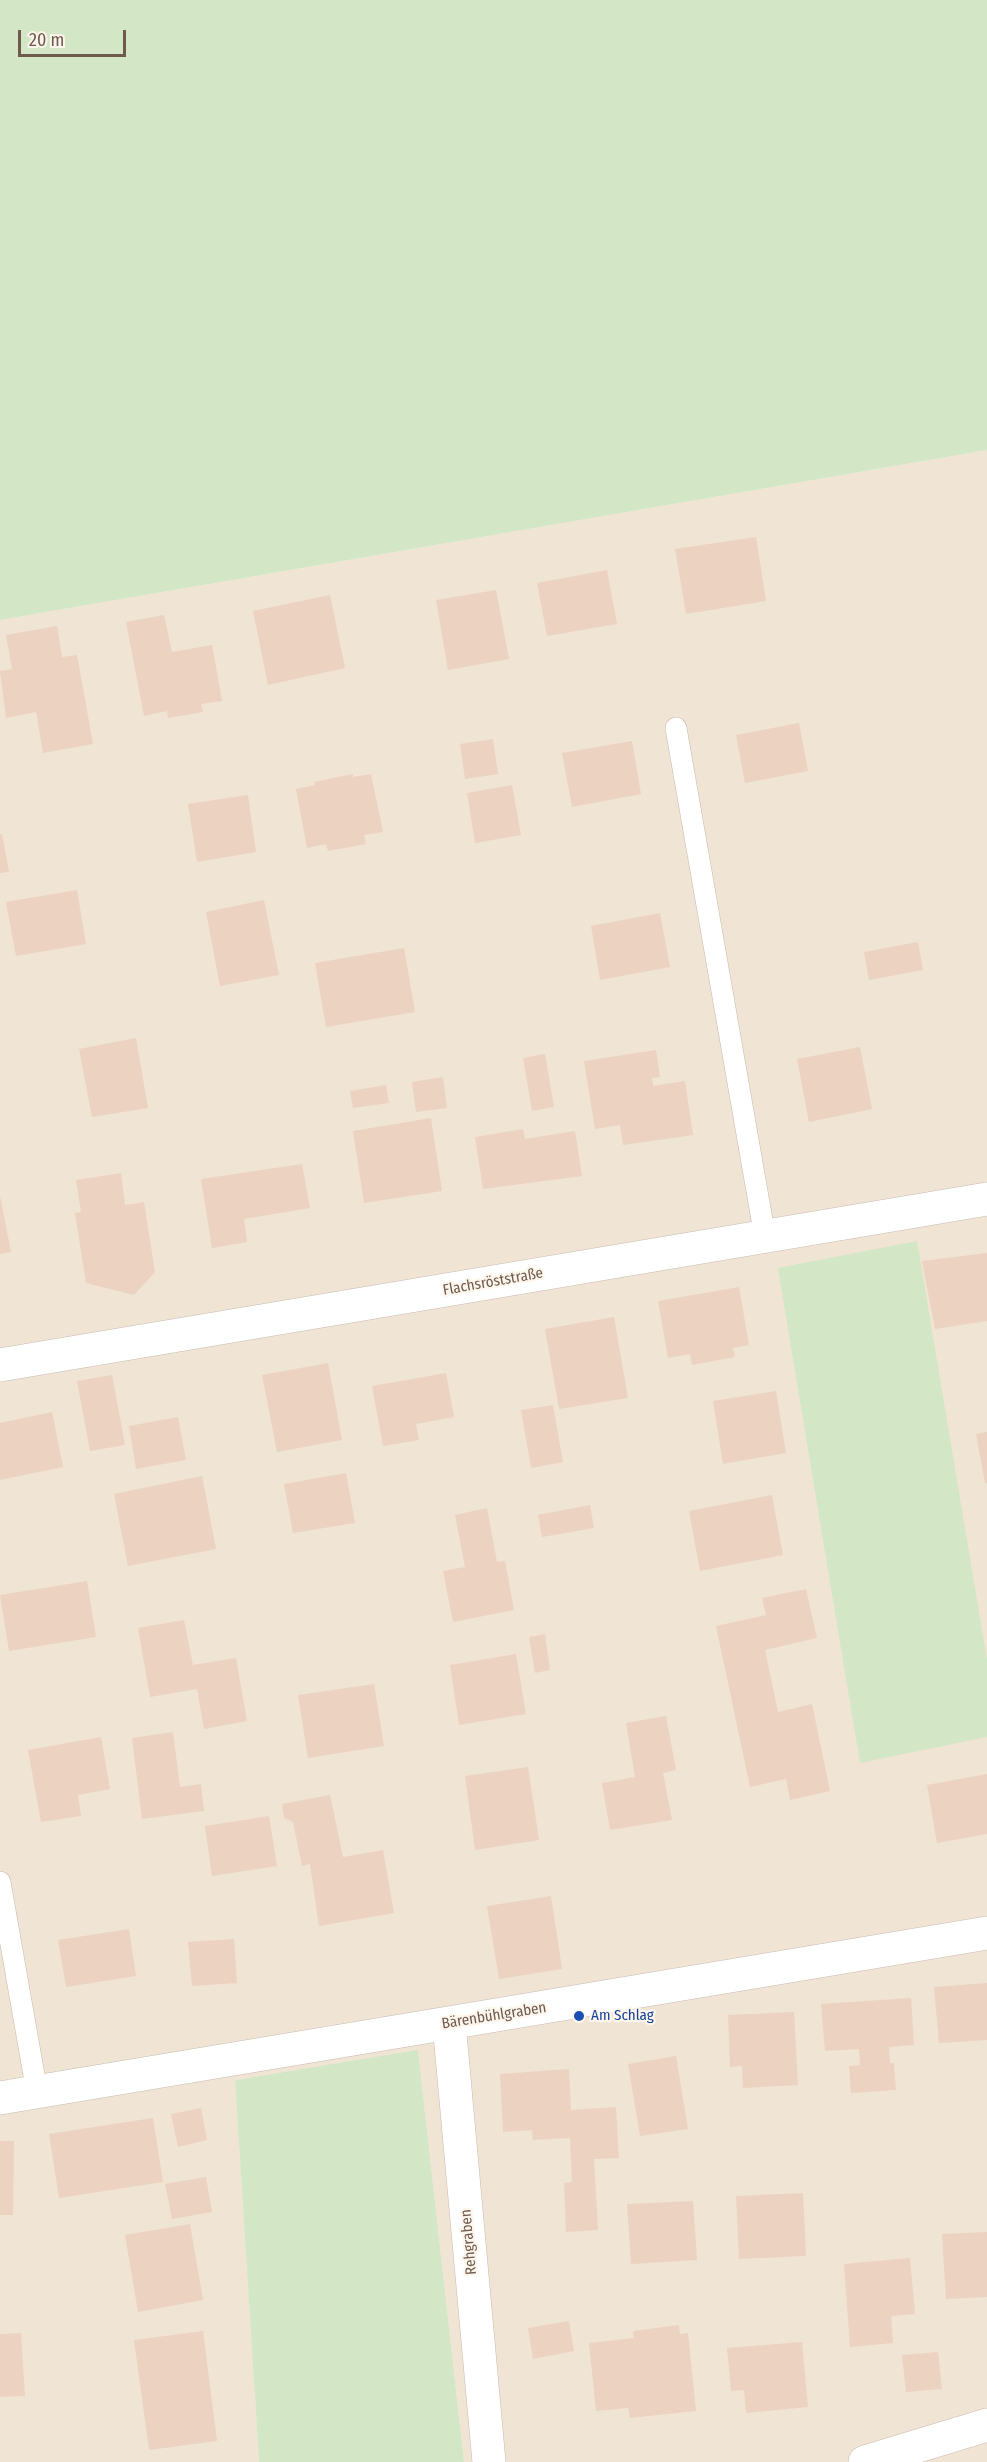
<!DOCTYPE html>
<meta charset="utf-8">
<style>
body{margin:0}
#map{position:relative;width:987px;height:2462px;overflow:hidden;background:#faf2e6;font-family:"Fira Sans Condensed",sans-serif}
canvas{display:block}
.scale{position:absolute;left:18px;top:30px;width:108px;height:27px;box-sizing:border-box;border:3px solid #705a4e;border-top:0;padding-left:8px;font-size:18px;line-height:21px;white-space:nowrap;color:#705a4e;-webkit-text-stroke:4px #fdf6ec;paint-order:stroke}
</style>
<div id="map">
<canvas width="987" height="2462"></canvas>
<div class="scale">20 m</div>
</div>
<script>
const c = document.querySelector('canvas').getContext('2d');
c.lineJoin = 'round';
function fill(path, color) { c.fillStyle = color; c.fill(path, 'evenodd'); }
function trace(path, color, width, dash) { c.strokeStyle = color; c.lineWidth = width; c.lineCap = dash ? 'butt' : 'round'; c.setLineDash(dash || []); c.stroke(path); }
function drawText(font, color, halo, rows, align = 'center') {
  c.font = font + ' "Fira Sans Condensed",sans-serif'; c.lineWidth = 4.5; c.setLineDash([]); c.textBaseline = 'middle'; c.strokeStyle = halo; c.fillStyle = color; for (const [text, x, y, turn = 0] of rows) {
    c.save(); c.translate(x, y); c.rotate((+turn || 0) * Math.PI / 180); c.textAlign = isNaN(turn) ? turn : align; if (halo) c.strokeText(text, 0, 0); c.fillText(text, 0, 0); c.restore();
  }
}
const residential = new Path2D(`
 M987 450V2462H464L418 2051 235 2080 259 2462H0V620Z`);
const green = new Path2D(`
 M0 0H987V450L0 620Z
 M917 1241 987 1660V1737L860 1763 778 1268Z
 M418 2050 464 2462H259L235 2080Z`);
const building = new Path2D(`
 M756 537 766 601 686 614 675 549Z
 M607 570 617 624 547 636 537 583Z
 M496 590 509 659 448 670 436 600Z
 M330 595 345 668 268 685 253 611Z
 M164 615 172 652 212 645 222 701 201 704 203 712 168 718 167 711 144 716 126 622Z
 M57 626 62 657 77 655 93 744 43 753 36 712 6 718 0 671 12 669 6 635Z
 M799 723 808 771 745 783 736 735Z
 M493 739 498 774 465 779 460 744Z
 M632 741 641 794 572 807 562 753Z
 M353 774V777L371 774 383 832 364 835 366 844 328 851 326 844 307 848 296 789 315 785 314 782Z
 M512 785 521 835 475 843 467 793Z
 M248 795 256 852 197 862 188 804Z
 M0 834H2L9 872 0 873Z
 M77 890 86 944 16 956 6 902Z
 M264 900 279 975 220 986 206 912Z
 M660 913 670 967 600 980 591 926Z
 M918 942 923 970 869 980 864 952Z
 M404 948 415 1012 326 1027 315 963Z
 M136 1038 148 1108 92 1117 79 1049Z
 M860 1047 872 1109 809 1122 797 1059Z
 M656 1050 660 1077 652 1078 653 1086 685 1081 693 1135 623 1145 620 1125 595 1129 584 1061Z
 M545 1054 554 1107 532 1111 523 1058Z
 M443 1077 447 1108 416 1112 412 1082Z
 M386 1085 389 1103 353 1108 350 1091Z
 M431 1118 442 1191 364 1203 353 1131Z
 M523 1129 525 1139 575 1131 582 1176 483 1189 475 1137Z
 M302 1164 310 1208 244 1219 247 1242 212 1248 201 1179Z
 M121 1173 125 1205 144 1202 155 1272 134 1295 86 1283 75 1213 81 1212 76 1180Z
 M0 1196 11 1252 0 1254Z
 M987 1253V1321L935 1329 922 1261Z
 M739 1287 749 1345 733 1348 735 1357 692 1365 690 1354 668 1358 658 1301Z
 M614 1317 628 1398 559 1409 545 1329Z
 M328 1363 342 1440 277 1452 262 1375Z
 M446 1373 454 1417 416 1424 419 1440 383 1446 372 1386Z
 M112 1375 125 1445 90 1451 77 1381Z
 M776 1391 786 1453 723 1464 713 1401Z
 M553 1405 563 1462 531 1468 521 1410Z
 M52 1412 63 1467 0 1480V1423Z
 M178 1417 186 1460 136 1469 129 1426Z
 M987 1432V1483H985L976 1434Z
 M346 1473 355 1523 293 1533 284 1484Z
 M202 1476 216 1549 128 1566 114 1494Z
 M772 1495 783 1555 700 1571 689 1511Z
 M590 1505 594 1528 542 1537 538 1515Z
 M487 1508 497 1562 505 1561 514 1610 453 1622 443 1571 465 1567 455 1515Z
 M87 1581 96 1637 9 1651 0 1595Z
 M806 1589 817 1638 765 1650 778 1712 812 1704 830 1791 790 1800 786 1779 750 1787 716 1626 766 1615 762 1598Z
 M184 1620 193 1665 236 1658 247 1721 204 1729 197 1689 150 1697 138 1628Z
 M545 1634 550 1670 535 1673 529 1637Z
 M516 1654 526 1714 459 1725 450 1665Z
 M374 1684 384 1746 308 1758 298 1695Z
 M666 1716 676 1770 663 1773 672 1820 610 1830 602 1783 635 1777 626 1723Z
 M173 1732 180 1787 201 1784 204 1811 142 1819 132 1738Z
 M101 1737 110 1789 78 1795 81 1816 41 1822 28 1750Z
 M528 1767 539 1840 475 1850 465 1776Z
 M987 1774V1834L937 1843 927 1785Z
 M330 1795 343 1857 383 1850 394 1913 319 1926 310 1864 302 1866 293 1822 284 1818 282 1804Z
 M269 1816 277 1866 212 1876 205 1826Z
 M551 1896 562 1969 499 1979 487 1906Z
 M129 1929 136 1976 66 1987 58 1940Z
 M234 1939 237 1983 192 1986 188 1942Z
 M987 1983V2040L939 2043 934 1987Z
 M911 1998 914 2045 889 2047 890 2063H894L896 2090 851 2093 849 2066 860 2065 859 2049 825 2051 821 2004Z
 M794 2012 798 2085 743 2088 742 2066 730 2067 728 2015Z
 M676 2056 688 2129 640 2136 628 2064Z
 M569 2069 571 2110 616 2107 619 2158 594 2159 598 2230 566 2232 564 2183 572 2182 570 2138 533 2140 532 2130 503 2132 500 2074Z
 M201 2108 207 2140 178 2147 171 2114Z
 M153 2118 163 2182 59 2198 49 2134Z
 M0 2141H14L13 2215H0Z
 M206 2177 212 2212 172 2219 165 2184Z
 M803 2193 806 2256 739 2259 736 2196Z
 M693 2201 697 2260 631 2264 627 2204Z
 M190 2224 203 2300 138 2312 125 2235Z
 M987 2232V2297L946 2299 942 2234Z
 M910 2258 915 2314 891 2316 893 2343 850 2347 844 2264Z
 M569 2321 574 2351 533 2359 528 2328Z
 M679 2325 680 2334 688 2333 696 2411 630 2418 628 2408 596 2411 589 2343 634 2338 633 2331Z
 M203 2331 217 2441 149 2450 134 2340Z
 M21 2333 25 2396 0 2397V2334Z
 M802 2342 808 2407 746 2413 744 2390 731 2391 727 2348Z
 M938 2352 942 2389 906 2392 902 2355Z`);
const service = new Path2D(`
 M676 728 765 1237
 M0 1882 37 2092`);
const minor = new Path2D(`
 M0 1365 987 1199
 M449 2023 489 2462
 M0 2098 987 1933
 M865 2462 987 2425`);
const markers = [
 [579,2016,6,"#1a4fb4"]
];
const streetNames = [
 ["Flachsröststraße",493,1282,-10],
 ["Bärenbühlgraben",494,2016,-9],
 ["Rehgraben",469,2242,-95]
];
const transitNames = [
 ["Am Schlag",591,2016]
];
fill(residential, '#f0e4d5');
fill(green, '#d3e6c6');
fill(building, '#ecd2c0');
trace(service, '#cabaad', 22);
trace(minor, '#cabaad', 34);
trace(service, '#fff', 21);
trace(minor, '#fff', 33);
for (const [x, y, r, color] of markers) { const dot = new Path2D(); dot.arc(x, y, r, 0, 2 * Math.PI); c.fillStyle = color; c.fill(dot); trace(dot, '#fdf6ec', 2); }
drawText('15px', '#705a4e', '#fdf6ec', streetNames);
drawText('15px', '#164399', '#fdf6ec', transitNames, 'left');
</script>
